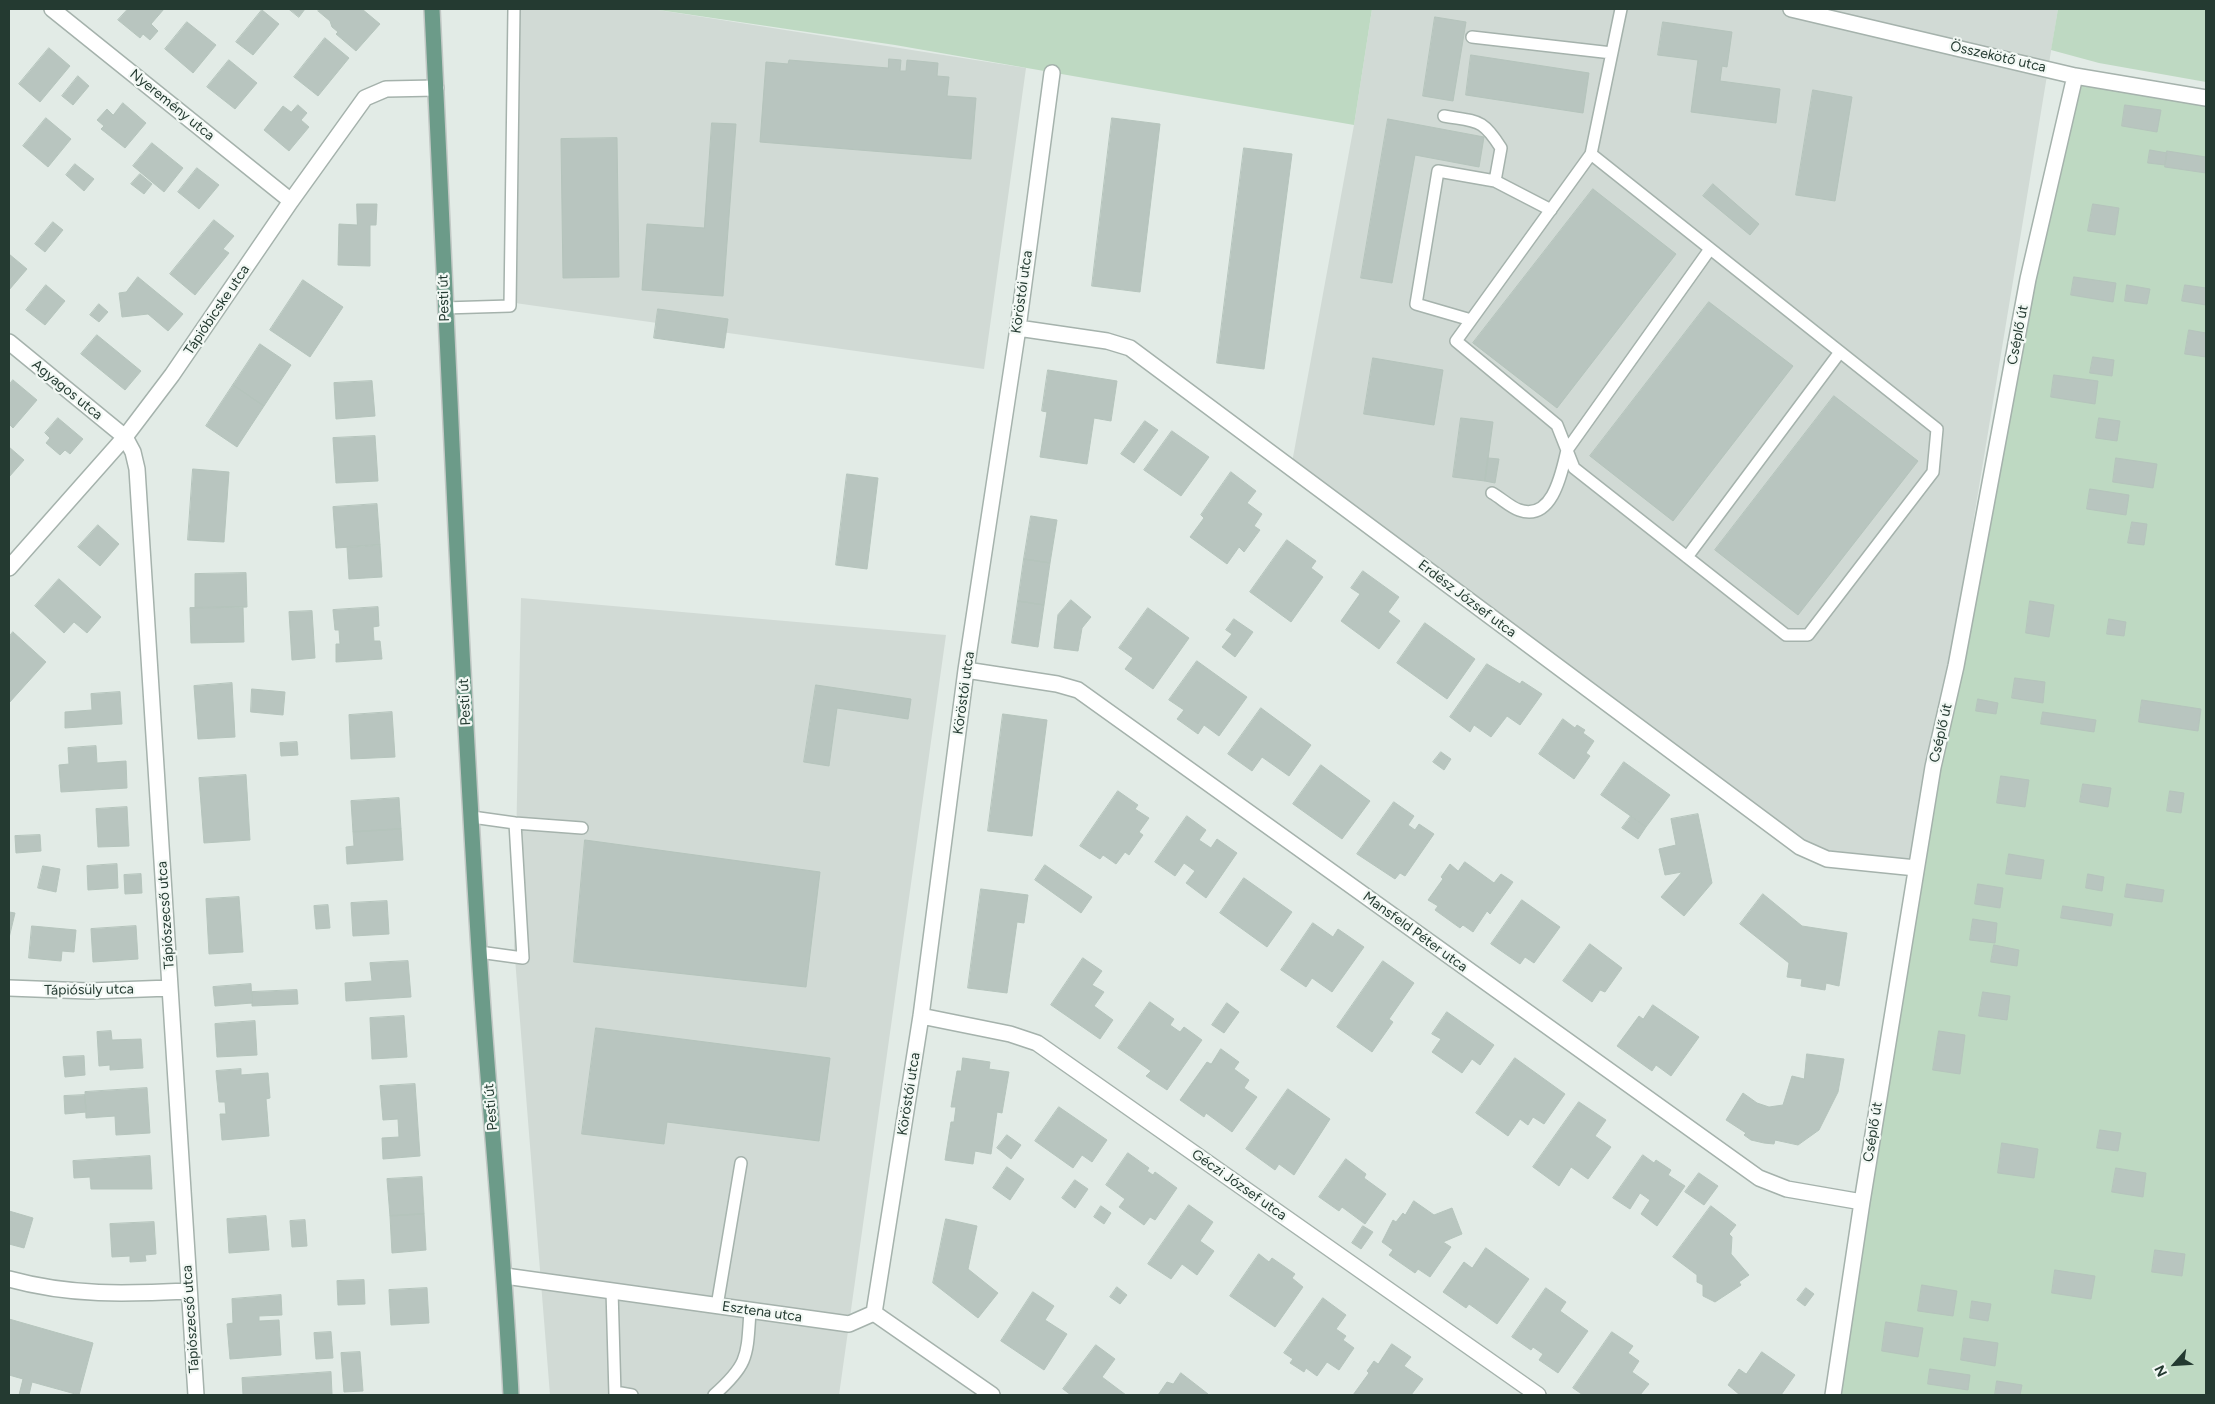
<!DOCTYPE html>
<meta charset="utf-8">
<style>
body{margin:0}
#map{position:relative;width:2215px;height:1404px;overflow:hidden;background:#e2ebe6;font-family:Figtree,sans-serif}
canvas{display:block}
.frame{position:absolute;inset:0;border:10px solid #243a31;pointer-events:none}
.north{position:absolute;left:2150px;top:1339px;width:50px;height:50px;-webkit-text-stroke:4px #f2f8f4;paint-order:stroke;rotate:244deg;font-size:14px;font-weight:700;line-height:20px;text-align:center;color:#243a31}
.north::after{content:'';display:block;margin:auto;width:18px;height:22px;background:#243a31;clip-path:polygon(50% 0,100% 100%,50% 72%,0 100%)}
</style>
<div id="map">
<canvas width="2215" height="1404"></canvas>
<div class="frame"></div>
<div class="north">N</div>
</div>
<script>
const c = document.querySelector('canvas').getContext('2d');
c.lineJoin = 'round';
function fill(path, color) { c.fillStyle = color; c.fill(path, 'evenodd'); }
function trace(path, color, width, dash) { c.strokeStyle = color; c.lineWidth = width; c.lineCap = dash ? 'butt' : 'round'; c.setLineDash(dash || []); c.stroke(path); }
function drawText(font, color, halo, rows, align = 'center') {
  c.font = font + ' Figtree,sans-serif'; c.lineWidth = 4.5; c.setLineDash([]); c.textBaseline = 'middle'; c.strokeStyle = halo; c.fillStyle = color; for (const [text, x, y, turn = 0] of rows) {
    c.save(); c.translate(x, y); c.rotate((+turn || 0) * Math.PI / 180); c.textAlign = isNaN(turn) ? turn : align; if (halo) c.strokeText(text, 0, 0); c.fillText(text, 0, 0); c.restore();
  }
}
const built = new Path2D(`
 M511 9H652L1026 68 984 369 515 303Z
 M1372 9H2058L1916 868 1827 859 1291 468 1354 125Z
 M521 598 946 635 839 1395H550L514 946Z`);
const green = new Path2D(`
 M652 9H1372L1354 125 895 45Z
 M2058 9H2206V82L2099 63 2051 50Z
 M2075 76 2206 100V1395H1833L1916 868Z`);
const building = new Path2D(`
 M128 9H164L151 24 158 31 150 40 143 34 140 38 118 20Z
 M289 9H305L299 17Z
 M320 9H362L380 24 356 51 336 34 338 32 332 27 330 21 318 11Z
 M262 10 279 24 253 55 236 42Z
 M1435 17 1466 22 1453 101 1423 96Z
 M187 22 216 45 193 73 165 49Z
 M1663 22 1732 32 1727 67 1722 66 1720 81 1780 89 1776 123 1691 112 1698 60 1658 55Z
 M325 38 349 58 318 96 294 77Z
 M49 48 70 66 40 102 19 84Z
 M1471 55 1589 73 1583 113 1466 95Z
 M889 59 901 60 900 71H906L907 60 938 63 937 76 949 77 947 96 976 98 971 159 760 142 766 62 788 64 789 60 888 68Z
 M229 60 257 83 235 109 207 87Z
 M78 76 89 86 73 105 62 96Z
 M1813 90 1852 97 1835 201 1796 195Z
 M123 103 146 123 125 148 101 129 104 126 97 120 107 109 113 115Z
 M298 105 307 113 301 120 309 127 289 151 264 130 283 106 291 112Z
 M2125 105 2161 110 2157 132 2122 126Z
 M46 118 71 139 48 167 23 146Z
 M1112 118 1160 124 1140 292 1092 286Z
 M1388 119 1484 137 1479 167 1415 155 1392 283 1361 278Z
 M712 123 736 124 723 296 642 290 647 224 704 228Z
 M617 138 619 277 563 278 561 139Z
 M152 143 183 168 164 192 133 166Z
 M1244 148 1292 154 1264 369 1217 363Z
 M2150 150 2167 153 2165 165 2148 163Z
 M2167 151 2206 157V173L2165 167Z
 M75 164 94 179 84 191 66 175Z
 M197 168 219 185 199 209 178 192Z
 M140 174 152 184 144 194 131 184Z
 M1713 184 1759 224 1750 235 1703 196Z
 M1593 189 1676 254 1557 408 1473 343Z
 M357 204H377L376 225H370V266L338 265 339 224 357 225Z
 M2093 204 2119 208 2115 235 2088 231Z
 M214 220 234 236 223 249 229 253 195 295 170 274Z
 M53 222 63 230 45 252 35 244Z
 M9 254 27 269 9 290Z
 M138 277 183 314 168 331 148 314 122 317 119 293 126 292Z
 M2074 277 2116 283 2113 302 2071 295Z
 M303 280 343 307 310 357 270 330Z
 M46 285 65 301 45 325 26 310Z
 M2127 285 2150 289 2147 304 2125 301Z
 M2185 285 2206 288V305L2182 301Z
 M1709 302 1793 366 1673 521 1590 456Z
 M99 304 108 312 99 322 90 315Z
 M658 309 728 319 724 348 654 338Z
 M2189 330 2206 333V357L2185 354Z
 M97 335 141 371 125 390 81 354Z
 M260 344 291 365 264 406 233 385Z
 M2093 357 2114 360 2112 376 2090 373Z
 M1373 358 1443 370 1434 425 1364 414Z
 M1048 370 1117 381 1111 421 1094 418 1087 464 1040 457 1047 412 1042 411Z
 M2054 375 2098 381 2095 404 2051 397Z
 M13 380 37 400 13 428 9 424V385Z
 M372 381 375 416 336 419 334 383Z
 M233 385 264 406 237 447 206 426Z
 M1834 396 1918 461 1798 615 1715 550Z
 M58 418 83 439 70 454 65 450 60 455 46 443 50 438 45 433Z
 M1461 418 1493 422 1485 481 1453 477Z
 M2099 418 2120 421 2117 441 2096 438Z
 M1145 421 1158 430 1134 463 1121 454Z
 M1172 431 1209 457 1181 496 1144 470Z
 M375 436 378 481 336 483 333 438Z
 M9 447 24 460 9 477Z
 M1488 458 1499 459 1495 483 1485 481Z
 M2116 458 2157 464 2153 488 2113 482Z
 M193 469 229 472 224 542 188 540Z
 M1231 472 1256 491 1247 503 1262 514 1254 526 1260 530 1244 552 1239 547 1227 564 1190 537 1204 518 1201 515Z
 M847 474 878 478 867 569 836 565Z
 M2090 489 2129 495 2126 515 2087 509Z
 M377 504 380 545 336 548 333 507Z
 M1031 516 1057 520 1050 563 1024 559Z
 M2132 522 2147 524 2144 545 2128 543Z
 M98 525 119 544 100 566 78 547Z
 M1287 540 1316 561 1311 568 1323 577 1291 622 1250 592Z
 M380 545 382 577 349 579 347 547Z
 M1024 559 1050 563 1044 605 1018 601Z
 M1363 571 1399 597 1388 612 1400 621 1379 649 1341 621 1360 594 1351 588Z
 M246 573 247 607 195 608V574Z
 M59 579 101 617 87 633 74 622 64 633 35 606Z
 M1071 600 1091 617 1082 628 1078 651 1054 648 1058 615Z
 M1018 601 1044 605 1038 647 1012 643Z
 M2030 601 2054 605 2049 637 2026 633Z
 M243 607 244 642 191 643 190 608Z
 M378 607 379 626 373 627 374 641H380L382 659 336 662V644H340L339 630H335L333 610Z
 M1148 608 1189 638 1153 689 1125 669 1133 658 1119 648Z
 M312 611 315 658 292 660 289 612Z
 M1234 619 1253 632 1235 657 1222 647 1232 634 1226 630Z
 M2109 619 2126 622 2124 636 2107 634Z
 M1425 623 1475 659 1447 699 1397 663Z
 M13 632 46 662 9 703V637Z
 M1197 661 1247 697 1219 736 1204 725 1198 734 1177 719 1184 710 1169 700Z
 M1487 664 1520 684 1522 681 1542 694 1520 725 1507 716 1491 737 1474 725 1470 732 1450 717Z
 M2015 678 2045 682 2043 703 2012 698Z
 M232 683 235 737 198 739 194 686Z
 M816 685 911 699 908 719 837 708 829 766 804 762Z
 M252 689 285 692 283 715 251 712Z
 M120 692 122 724 65 728V712L92 710 91 694Z
 M1978 699 1998 703 1996 714 1976 711Z
 M2142 700 2201 709 2198 731 2139 722Z
 M1261 708 1311 745 1289 776 1262 757 1252 771 1228 754Z
 M392 712 395 757 351 759 349 715Z
 M2043 712 2096 720 2094 732 2041 724Z
 M1003 714 1047 720 1032 836 988 831Z
 M1563 719 1575 728 1577 725 1585 730 1583 733 1594 741 1586 753 1590 756 1574 779 1539 754Z
 M297 742 298 755 281 756 280 743Z
 M96 746 97 763 126 761 127 788 61 792 59 765 69 764 68 748Z
 M1441 752 1451 759 1444 770 1433 762Z
 M1624 762 1670 795 1646 827 1601 795Z
 M1321 765 1370 801 1342 839 1293 804Z
 M246 775 250 840 204 843 199 778Z
 M2001 776 2029 780 2025 807 1997 803Z
 M2083 784 2111 788 2108 807 2080 802Z
 M1118 791 1138 805 1135 809 1149 818 1139 832 1143 835 1129 855 1125 852 1116 864 1103 855 1100 859 1080 846Z
 M2170 791 2184 793 2181 813 2167 811Z
 M399 798 401 829 353 832 351 801Z
 M1394 802 1414 816 1408 825 1415 830 1419 824 1434 834 1405 876 1400 873 1395 879 1357 854Z
 M127 807 129 846 98 847 96 809Z
 M1698 814 1712 883 1684 916 1661 897 1682 872 1665 875 1659 849 1676 845 1671 819Z
 M1187 816 1206 830 1199 840 1211 848 1217 839 1237 853 1206 898 1186 883 1195 871 1184 863 1175 876 1155 862Z
 M1631 816 1646 827 1638 839 1622 828Z
 M401 829 403 860 347 864 346 847 354 846 353 832Z
 M40 835 41 851 16 853 15 836Z
 M585 840 820 872 806 987 574 962Z
 M2009 854 2044 860 2041 879 2006 874Z
 M1465 862 1494 883 1501 874 1513 882 1490 914 1487 911 1473 932 1463 925 1460 928 1435 910 1438 906 1428 900 1443 879 1441 877 1450 864 1458 871Z
 M117 864 118 888 88 890 87 866Z
 M1045 865 1092 897 1081 913 1035 880Z
 M43 866 60 869 56 892 38 888Z
 M141 874 142 893 125 894 124 875Z
 M2088 874 2104 877 2102 891 2086 888Z
 M1244 878 1292 912 1267 947 1220 913Z
 M1978 884 2003 888 2000 908 1975 904Z
 M2127 884 2164 890 2162 902 2125 897Z
 M981 889 1028 895 1024 923 1017 922 1007 993 968 988Z
 M1763 894 1802 926 1847 933 1839 986 1826 983 1825 990 1801 986 1802 979 1787 977 1789 963 1740 924Z
 M239 897 243 952 209 954 206 899Z
 M1522 900 1560 927 1534 963 1525 957 1520 964 1491 944Z
 M387 901 389 934 353 936 351 903Z
 M328 905 330 928 316 929 314 906Z
 M2063 906 2113 914 2111 926 2061 918Z
 M9 912 15 913 9 938Z
 M1973 919 1997 923 1995 943 1970 940Z
 M1313 923 1333 937 1338 929 1364 947 1332 992 1312 978 1306 987 1281 970Z
 M32 926 76 930 74 952 62 951 61 961 29 958Z
 M136 926 138 959 93 962 91 929Z
 M1590 944 1622 968 1605 992 1600 990 1592 1002 1563 981Z
 M1994 945 2019 950 2017 966 1991 962Z
 M1083 958 1102 971 1092 985 1104 992 1094 1006 1113 1020 1100 1039 1051 1005Z
 M408 961 411 997 346 1001 345 983 372 981 370 963Z
 M1383 961 1414 983 1389 1019 1393 1022 1372 1052 1337 1027Z
 M251 984 252 1003 215 1006 213 987Z
 M297 990 298 1004 252 1006V992Z
 M1983 992 2010 996 2007 1020 1979 1016Z
 M1150 1002 1174 1019 1170 1025 1180 1032 1184 1027 1202 1040 1167 1090 1146 1076 1151 1071 1118 1048Z
 M1227 1003 1239 1012 1224 1033 1212 1025Z
 M1653 1005 1699 1037 1671 1076 1656 1065 1652 1071 1617 1046 1639 1016 1643 1019Z
 M1447 1012 1494 1045 1480 1065 1472 1059 1462 1073 1432 1052 1441 1039 1432 1034Z
 M404 1016 407 1057 372 1059 370 1018Z
 M255 1021 257 1055 217 1057 215 1024Z
 M596 1028 830 1058 819 1141 667 1122 664 1144 582 1134Z
 M111 1031 112 1040 141 1039 143 1068 110 1070V1065L99 1066 97 1032Z
 M1939 1031 1965 1035 1960 1074 1933 1070Z
 M1221 1049 1239 1062 1234 1069 1249 1080 1244 1088 1257 1097 1232 1132 1206 1113 1204 1117 1180 1100 1207 1062 1211 1064Z
 M1807 1054 1844 1059 1838 1092 1819 1130 1798 1145 1775 1140 1774 1144 1764 1143 1751 1140 1744 1135 1746 1133 1726 1120 1743 1093 1757 1103 1769 1107 1783 1105 1792 1076 1804 1079Z
 M84 1056 85 1075 65 1077 63 1057Z
 M963 1058 990 1062 989 1069 1009 1072 1002 1113 997 1112 991 1154 975 1151 973 1164 945 1160 951 1122H954L956 1107H951L957 1071H961Z
 M1515 1058 1565 1094 1544 1124 1533 1117 1528 1125 1520 1119 1508 1136 1476 1113Z
 M241 1069V1075L268 1073 270 1098 266 1099 269 1136 222 1140 220 1114H226L225 1102H219L216 1071Z
 M415 1084 420 1156 383 1159 382 1138 399 1137 398 1119 383 1120 380 1086Z
 M147 1088 150 1133 116 1135 115 1116 86 1118 85 1092Z
 M1288 1089 1330 1119 1294 1175 1279 1164 1275 1170 1246 1149Z
 M85 1095 86 1112 65 1114 64 1096Z
 M1579 1102 1606 1120 1595 1136 1611 1147 1588 1179 1571 1167 1559 1186 1533 1167Z
 M1059 1107 1107 1140 1092 1162 1082 1155 1073 1168 1035 1141Z
 M2100 1130 2121 1133 2118 1151 2097 1148Z
 M1007 1135 1021 1145 1011 1159 997 1148Z
 M2002 1143 2038 1149 2034 1178 1998 1173Z
 M1128 1153 1149 1168 1147 1171 1153 1175 1155 1172 1177 1188 1155 1220 1150 1217 1144 1225 1119 1207 1125 1199 1106 1185Z
 M1643 1155 1654 1163 1656 1160 1671 1170 1668 1175 1685 1186 1657 1226 1641 1214 1650 1200 1640 1193 1630 1209 1613 1198Z
 M150 1156 152 1189H91L90 1177 74 1178 73 1161Z
 M1346 1159 1366 1174 1364 1178 1386 1194 1365 1224 1342 1207 1339 1211 1319 1197Z
 M1007 1167 1024 1179 1010 1200 993 1188Z
 M2116 1168 2146 1173 2143 1197 2112 1192Z
 M1699 1173 1718 1186 1704 1205 1685 1192Z
 M422 1177 424 1214 390 1216 387 1179Z
 M1075 1180 1088 1189 1075 1208 1062 1198Z
 M1414 1201 1434 1215 1452 1208 1462 1234 1443 1242 1451 1247 1430 1277 1418 1269 1415 1273 1389 1255 1393 1250 1382 1242 1393 1220 1396 1222 1403 1213 1405 1215Z
 M1189 1205 1213 1222 1200 1241 1214 1251 1197 1275 1182 1264 1171 1279 1148 1264Z
 M1101 1206 1111 1213 1104 1224 1094 1217Z
 M1711 1206 1736 1225 1729 1234 1732 1237 1731 1254 1749 1275 1739 1282 1741 1285 1715 1302 1703 1296V1285L1697 1282V1275L1673 1257Z
 M9 1211 33 1218 24 1248 9 1244Z
 M424 1214 426 1250 392 1253 390 1216Z
 M266 1216 269 1250 229 1253 227 1219Z
 M946 1219 977 1226 968 1269 998 1293 978 1318 933 1283Z
 M305 1220 307 1246 292 1247 290 1221Z
 M154 1222 156 1254 145 1255 146 1261 130 1262V1256L112 1257 110 1224Z
 M1363 1226 1373 1232 1361 1249 1352 1243Z
 M1486 1248 1529 1279 1497 1324 1469 1304 1466 1308 1443 1292 1464 1262 1472 1268Z
 M2155 1250 2185 1254 2182 1276 2152 1272Z
 M1259 1254 1269 1262 1272 1258 1295 1274 1292 1278 1303 1287 1275 1327 1230 1296Z
 M2055 1270 2095 1276 2091 1299 2052 1293Z
 M364 1280 365 1304 338 1305 337 1281Z
 M1922 1285 1957 1291 1953 1316 1918 1311Z
 M1117 1287 1127 1295 1120 1304 1110 1297Z
 M427 1288 429 1323 391 1325 389 1290Z
 M1546 1288 1566 1302 1560 1311 1588 1331 1558 1373 1539 1360 1543 1354 1533 1347 1531 1350 1512 1337Z
 M1806 1288 1814 1294 1805 1306 1797 1300Z
 M1033 1292 1054 1306 1045 1320 1067 1334 1044 1370 1001 1341Z
 M281 1295 282 1315 259 1316V1321L279 1320 281 1355 230 1359 227 1324 233 1323 232 1299Z
 M1323 1298 1346 1315 1336 1329 1346 1336 1343 1340 1354 1348 1339 1370 1327 1362 1317 1376 1306 1368 1304 1372 1290 1363 1293 1359 1284 1353Z
 M1972 1301 1991 1304 1988 1321 1970 1318Z
 M9 1319 93 1343 79 1395 32 1382 29 1395H19L23 1379 9 1375Z
 M1886 1322 1923 1328 1918 1357 1882 1351Z
 M331 1332 333 1358 316 1359 314 1333Z
 M1612 1332 1633 1346 1628 1353 1639 1361 1632 1372 1649 1384 1640 1395H1583L1573 1388Z
 M1964 1338 1998 1343 1995 1366 1961 1360Z
 M1392 1344 1411 1357 1404 1366 1423 1379 1411 1395H1353L1369 1373 1367 1371 1374 1361 1378 1364Z
 M1096 1345 1115 1359 1102 1377 1126 1395H1071L1063 1389Z
 M360 1352 363 1391 344 1392 341 1353Z
 M1762 1352 1795 1375 1781 1395H1740L1728 1385 1739 1369 1746 1374Z
 M1930 1369 1970 1375 1968 1390 1928 1384Z
 M331 1372 332 1394 243 1395 242 1378Z
 M1181 1373 1208 1394 1207 1395H1158L1167 1382 1173 1384Z
 M1997 1381 2022 1385 2020 1395H1995Z`);
const lane = new Path2D(`
 M1472 37 1612 53
 M1444 116C1478 122 1482 118 1501 148L1495 181 1551 210
 M1591 154 1937 429 1933 472 1808 635H1786L1574 468 1557 425 1456 341 1591 154 1621 9
 M444 308 510 306 514 9
 M1471 320 1416 304 1438 171 1495 181
 M1492 493C1501 498 1510 507 1519 510 1553 522 1562 471 1567 450L1710 249
 M1687 557 1840 352
 M472 817 515 823 582 828
 M479 952 523 958 515 823
 M612 1290 615 1395
 M717 1306 741 1163
 M615 1392 632 1395
 M714 1395C749 1364 747 1356 750 1311`);
const street = new Path2D(`
 M52 9 291 201
 M1791 9 2075 76 2206 98
 M1018 328 1107 341 1130 348 1800 847 1827 859 1916 868
 M9 342 125 437 133 452 137 469 196 1395
 M9 568 125 437 172 375 291 201 365 98 386 89 436 88
 M966 670 1057 684 1078 690 1759 1178 1787 1189 1862 1202
 M9 988 89 991 170 988
 M921 1016 1010 1034 1037 1043 1538 1395
 M505 1276 849 1324 874 1313
 M9 1279C71 1296 126 1294 189 1291
 M874 1313 921 1016 966 670 1018 328 1052 73
 M874 1313 992 1395
 M1833 1395 1862 1202 1933 767 1956 666 2028 279 2075 76`);
const primary = new Path2D(`
 M432 9C447 322 459 636 479 950 488 1098 504 1246 511 1395`);
const streetNames = [
 ["Összekötő utca",1998,57,13],
 ["Nyeremény utca",172,105,39],
 ["Köröstói utca",1022,292,-82],
 ["Pesti út",444,298,-92],
 ["Tápióbicske utca",217,310,-56],
 ["Cséplő út",2018,335,-79],
 ["Agyagos utca",67,390,39],
 ["Erdész József utca",1467,599,37],
 ["Köröstói utca",964,693,-82],
 ["Pesti út",465,702,-93],
 ["Cséplő út",1941,733,-77],
 ["Tápiószecső utca",166,915,-94],
 ["Mansfeld Péter utca",1415,932,36],
 ["Tápiósüly utca",89,990,-1],
 ["Köröstói utca",909,1094,-81],
 ["Pesti út",491,1107,-95],
 ["Cséplő út",1873,1132,-81],
 ["Géczi József utca",1239,1185,35],
 ["Esztena utca",762,1312,8],
 ["Tápiószecső utca",191,1319,-94]
];
fill(built, '#d1dad5');
fill(green, '#bed9c2');
fill(building, '#b8c5bf');
trace(building, '#b5c4bc', 1);
trace(lane, '#a5b2ac', 14);
trace(street, '#a5b2ac', 18);
trace(primary, '#c2c8c5', 18);
trace(lane, '#fff', 11);
trace(street, '#fff', 15);
trace(primary, '#6c9b89', 15);
drawText('14px', '#243a31', '#f2f8f4', streetNames);
</script>
